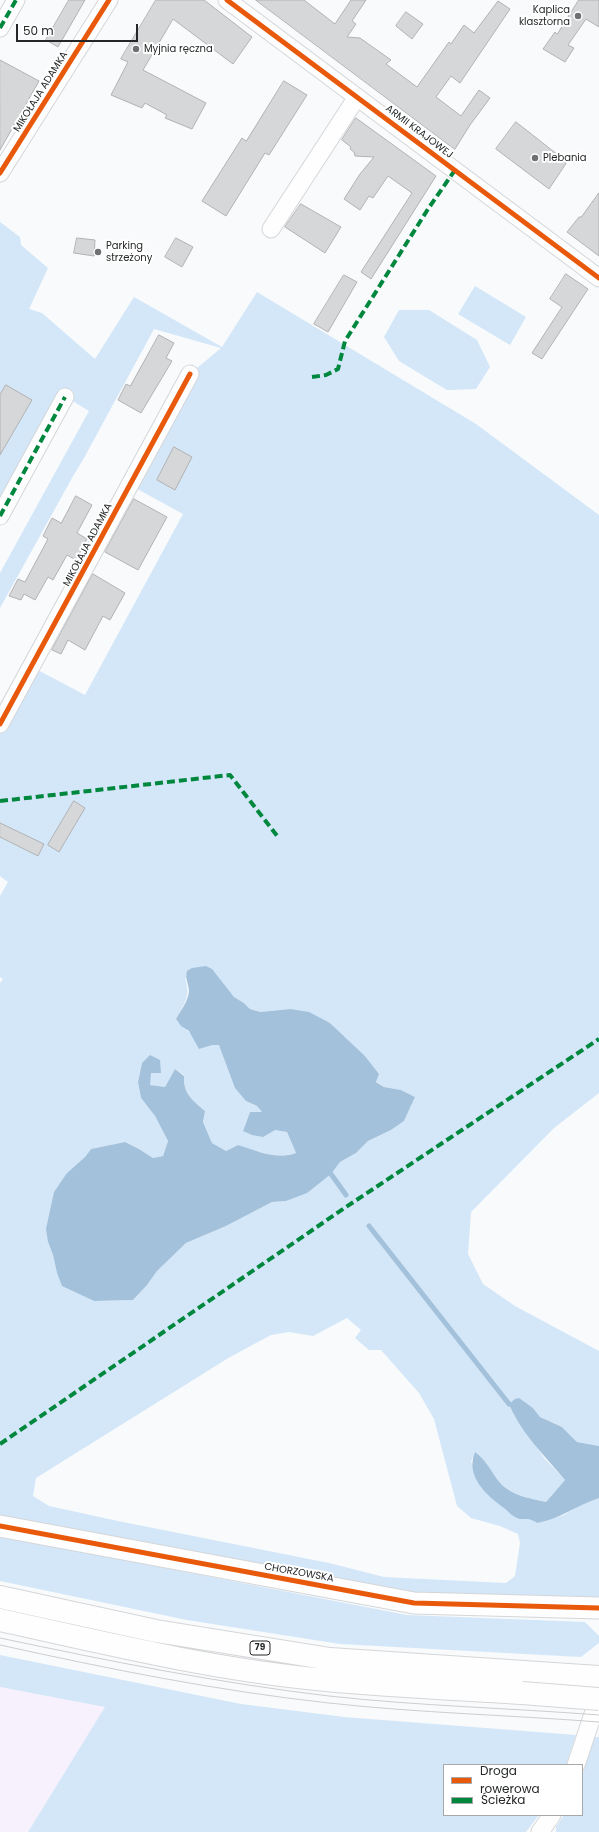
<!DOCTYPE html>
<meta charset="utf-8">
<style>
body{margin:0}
#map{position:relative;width:599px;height:1832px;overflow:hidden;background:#f8fafc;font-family:Poppins,sans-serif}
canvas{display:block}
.legend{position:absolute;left:443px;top:1764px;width:140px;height:52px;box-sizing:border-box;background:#fff;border:1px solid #a7a8a9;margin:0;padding:5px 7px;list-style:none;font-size:12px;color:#242627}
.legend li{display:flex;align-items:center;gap:8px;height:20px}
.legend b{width:20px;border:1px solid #a7a8a9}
.scale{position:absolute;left:16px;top:24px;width:122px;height:18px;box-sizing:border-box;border:2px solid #242627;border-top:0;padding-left:5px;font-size:12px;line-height:14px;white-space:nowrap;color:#242627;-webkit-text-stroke:3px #fff;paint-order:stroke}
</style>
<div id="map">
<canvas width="599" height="1832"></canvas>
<ul class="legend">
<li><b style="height:5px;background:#e8590c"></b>Droga rowerowa</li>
<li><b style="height:5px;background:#00873e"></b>Ścieżka</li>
</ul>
<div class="scale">50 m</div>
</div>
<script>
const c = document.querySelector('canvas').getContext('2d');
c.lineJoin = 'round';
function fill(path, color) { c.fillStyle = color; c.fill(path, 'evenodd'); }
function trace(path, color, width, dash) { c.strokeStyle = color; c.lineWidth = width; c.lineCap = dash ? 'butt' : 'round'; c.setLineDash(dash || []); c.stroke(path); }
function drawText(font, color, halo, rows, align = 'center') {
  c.font = font + ' Poppins,sans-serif'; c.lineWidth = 4; c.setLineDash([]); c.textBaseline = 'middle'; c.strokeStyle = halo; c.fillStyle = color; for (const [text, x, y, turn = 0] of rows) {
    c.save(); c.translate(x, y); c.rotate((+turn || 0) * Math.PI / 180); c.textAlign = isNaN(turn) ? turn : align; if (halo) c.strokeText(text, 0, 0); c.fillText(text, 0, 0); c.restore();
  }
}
const commercial = new Path2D(`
 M0 1687 106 1707 28 1832H0Z`);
const green = new Path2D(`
 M0 222 20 237 21 245 48 268 29 309 42 313 95 359 134 297 222 347 257 292 476 424 599 515V1093L554 1128 471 1212 468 1254 483 1284 515 1306 599 1351V1446L577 1442 562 1427 540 1417 533 1408 530 1406 514 1415 545 1459 565 1480 546 1502C528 1498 508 1495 497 1479 489 1469 486 1460 475 1452L471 1462 518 1518H530L537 1523 564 1515 584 1503 599 1498V1603H414L0 1526V983L3 979 0 977V896L8 882 0 876V724L32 667 85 695 183 514 130 485 190 374 221 348 154 329 84 458 72 478 0 608V573L89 411 66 397 0 516ZM185 978 223 984 234 997 244 1003 250 1009 260 1012 290 1009 330 1023 365 1056 379 1074 376 1081 384 1087 401 1090 415 1097 404 1121 391 1130 368 1141 356 1153 340 1162 331 1174 320 1182 286 1201 272 1202 226 1226 186 1243 157 1271 147 1285 133 1300 94 1301 63 1286 57 1273 53 1255 48 1242 67 1173 85 1157 91 1149 125 1142 139 1149 153 1158 163 1156 168 1141 155 1116 141 1098 138 1082 142 1063 161 1072 150 1073V1085L165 1087 175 1069 184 1075C183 1093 192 1100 205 1111L203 1122 212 1143 226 1151 238 1145C259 1152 274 1159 296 1153L287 1132 275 1130 243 1131 250 1112 263 1113 257 1106 246 1101 219 1045C204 1044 185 1031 176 1019 185 1002 191 997 185 978ZM347 1318 361 1330 355 1338 369 1350H381L419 1393 434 1419 457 1506 471 1518 500 1526 518 1534 520 1543 515 1576 506 1583 384 1577 329 1563 118 1521 49 1506 33 1496 36 1478 230 1357 271 1335 289 1332 313 1336Z
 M475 286 526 317 510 345 458 314Z
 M399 310H429L477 340 490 367 476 389 447 390 399 361 384 337Z
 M0 1536 407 1615 585 1622 599 1636V1643L581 1657 340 1644 187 1620 0 1581Z
 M0 1655 241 1704 344 1717 576 1735 566 1765H444V1815H539L526 1832H28L105 1707 0 1687Z
 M593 1737H599V1832H556V1827L564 1815H582V1776Z`);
const water = new Path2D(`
 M206 966 212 969 234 997 244 1003 250 1009 260 1012 290 1009 309 1012 330 1023 365 1056 379 1074 376 1082 384 1087 401 1090 415 1097 404 1121 391 1130 368 1141 356 1153 340 1162 331 1174 307 1193 286 1201 272 1202 226 1226 186 1243 157 1271 147 1285 133 1300 94 1301 62 1286 57 1273 53 1255 48 1242 46 1229 54 1192 67 1173 85 1157 91 1149 125 1142 139 1149 153 1158 163 1156 168 1141 155 1116 141 1098 138 1082 142 1063 150 1055 160 1060 161 1073H151L150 1085 165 1087 175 1069 184 1076C183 1093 192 1100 205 1111L203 1122 212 1143 226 1151 238 1145C258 1151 275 1160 296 1153L287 1132 275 1130 263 1137 252 1135 243 1131 250 1112H262L257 1106 246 1101 235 1088 219 1045H212L199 1049 189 1031 181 1026 176 1019C181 1010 189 1000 189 990 188 982 185 979 187 971L192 968Z
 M519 1398 533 1408 540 1417 562 1427 577 1442 599 1446V1498C577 1505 560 1519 537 1523 527 1516 524 1521 517 1518 512 1516 508 1511 504 1508 486 1495 465 1476 475 1452 486 1460 489 1468 497 1479 508 1495 528 1498 546 1502L565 1480C545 1456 521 1433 509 1404L515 1399Z`);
const stream = new Path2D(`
 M331 1174 346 1195
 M369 1226 509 1404`);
const building = new Path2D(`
 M69 0H85L58 47 46 40Z
 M156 0H204L252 37 233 64 173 19 143 70 206 103 192 129 165 118 167 115 145 103 142 108 111 95 128 62 121 59Z
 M256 0H304L335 24 351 0H366L352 21 356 24 347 37 360 38 391 60 386 64 417 87 449 42 451 44 464 25 474 33 498 1 510 9 460 83 451 76 436 97 461 116 479 90 490 98 470 125 455 149Z
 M579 0H599V27L586 19 568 45 574 48 565 62 543 49 555 32 557 34Z
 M406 12 423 24 412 39 396 26Z
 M0 60 39 81 0 150Z
 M284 81 307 95 269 155 265 153 226 216 202 201 242 138 246 141Z
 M356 118 436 176 371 279 361 272 412 193 388 176 373 198 369 196 360 210 344 199 360 174 374 157 355 156 354 152 350 149 351 147 342 140Z
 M516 122 567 162 549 189 496 149Z
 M599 193V256L567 232 579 217H581Z
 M301 204 341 227 325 253 285 227Z
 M77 238 95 240 94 256 74 253Z
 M176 238 193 247 182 267 165 257Z
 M566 274 588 289 542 359 532 353 562 307 550 299Z
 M344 275 357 282 328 332 314 324Z
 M159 335 174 343 166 358 172 361 141 413 118 400 126 384 130 386Z
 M6 385 32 400 0 455V395Z
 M174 447 192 457 175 490 157 480Z
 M76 496 92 505 77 533 87 539 76 560 67 555 53 580 48 577 35 600 24 594 21 600 9 596 18 579 25 582 48 539 43 536 52 518 61 523Z
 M134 499 167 517 138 570 105 552Z
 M93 574 125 593 110 620 103 616 85 650 68 640 61 654 52 650Z
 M74 801 85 808 59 852 48 845Z
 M0 823 44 844 38 856 0 837Z`);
const minor = new Path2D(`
 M227 0 599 278
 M0 28 16 0
 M0 173 109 0
 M271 229 357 97
 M0 516 65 397
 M0 724 190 374
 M576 1765 599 1696
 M540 1832 552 1815`);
const tertiary = new Path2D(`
 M0 1526 414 1603 599 1608`);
const primary = new Path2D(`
 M0 1597 156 1631 330 1659 599 1677
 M0 1620C108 1644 216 1670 326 1680 391 1686 457 1689 522 1693`);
const tram = new Path2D(`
 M0 1638C109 1661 218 1683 329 1696 419 1706 509 1708 599 1715
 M0 1645C109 1669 218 1691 329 1703 419 1713 509 1715 599 1722`);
const primaryBridge = new Path2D(`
 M522 1693 599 1699`);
const quiet = new Path2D(`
 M0 28 16 0
 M312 377 326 375 338 369 345 341 428 209 455 170
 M0 516 65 397
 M0 801 230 775 278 837
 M0 1444 346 1207 599 1039`);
const cycleway = new Path2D(`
 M227 0 599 278
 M0 173 109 0
 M0 724 190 374
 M0 1526 414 1603 599 1608`);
const markers = [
 [578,16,4,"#6e7072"],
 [136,49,4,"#6e7072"],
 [535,158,4,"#6e7072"],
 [98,252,4,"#6e7072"]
];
const shields = [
 [260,1648,20]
];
const shieldNames = [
 ["79",260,1648]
];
const poiNames = [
 ["Kaplica",570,10,"right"],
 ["klasztorna",570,22,"right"],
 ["Myjnia ręczna",144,49],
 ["Plebania",543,158],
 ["Parking",106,246],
 ["strzeżony",106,258]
];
const streetNames = [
 ["MIKOŁAJA ADAMKA",41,92,-58],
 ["ARMII KRAJOWEJ",419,132,37],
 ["MIKOŁAJA ADAMKA",88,545,-62],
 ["CHORZOWSKA",299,1573,10]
];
fill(commercial, '#f7f1fd');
fill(green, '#d3e7f8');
fill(water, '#a3c1da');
trace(stream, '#a3c1da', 5);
fill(building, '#d6d7d9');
trace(building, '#b2b2b4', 1);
trace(minor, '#d4d6d8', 19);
trace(tertiary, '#d4d6d8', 23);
trace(primary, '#d4d6d8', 24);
trace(minor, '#fefeff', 17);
trace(tertiary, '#fefeff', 21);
trace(primary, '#fefeff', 22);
trace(tram, '#cdcdcd', 1);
trace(primaryBridge, '#d4d6d8', 24, []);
trace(primaryBridge, '#fefeff', 22);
trace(quiet, '#00873e', 4, [8, 4]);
trace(cycleway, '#e8590c', 5);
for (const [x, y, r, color] of markers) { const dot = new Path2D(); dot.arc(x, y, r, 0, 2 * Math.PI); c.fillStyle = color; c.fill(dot); trace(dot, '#fff', 1.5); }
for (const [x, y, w] of shields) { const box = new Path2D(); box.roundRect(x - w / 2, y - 7, w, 14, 3); c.fillStyle = '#fff'; c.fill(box); trace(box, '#242627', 1); }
drawText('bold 9px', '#242627', null, shieldNames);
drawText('10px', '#242627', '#fff', poiNames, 'left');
drawText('10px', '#242627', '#fff', streetNames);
</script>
